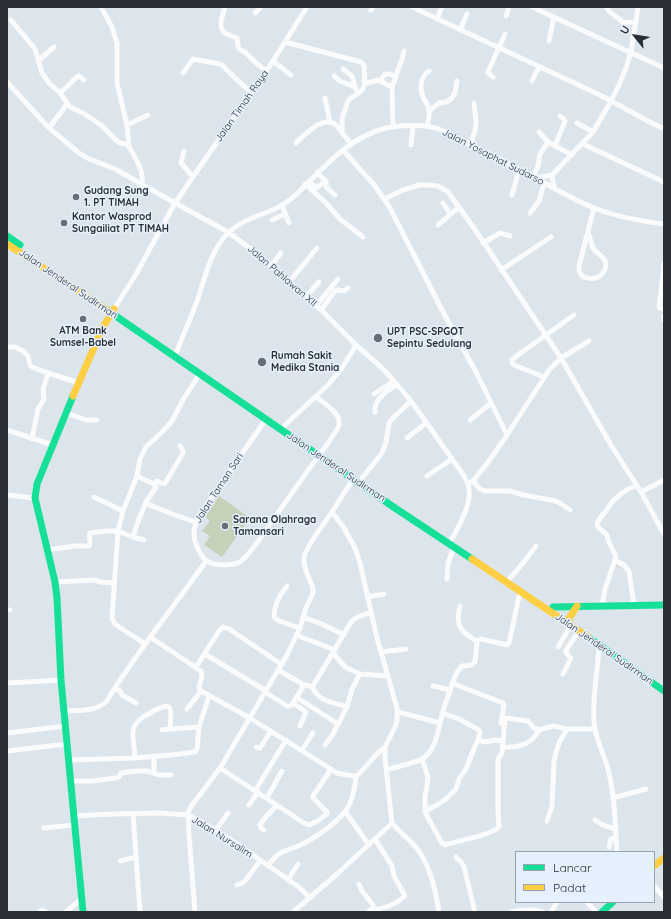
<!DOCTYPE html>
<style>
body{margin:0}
#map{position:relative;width:671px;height:919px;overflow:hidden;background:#dce4ec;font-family:Quicksand,sans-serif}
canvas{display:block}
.frame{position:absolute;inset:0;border:8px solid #2a2f35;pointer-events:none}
.legend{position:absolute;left:515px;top:851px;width:140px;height:52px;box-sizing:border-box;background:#e5f0fd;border:1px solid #9aa3ad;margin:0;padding:5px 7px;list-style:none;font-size:12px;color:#2a2f35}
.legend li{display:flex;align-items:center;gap:8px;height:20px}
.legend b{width:20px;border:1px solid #9aa3ad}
.north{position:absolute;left:615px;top:16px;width:40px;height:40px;-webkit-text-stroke:3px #e5f0fd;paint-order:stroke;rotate:300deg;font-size:11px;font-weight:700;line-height:16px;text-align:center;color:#2a2f35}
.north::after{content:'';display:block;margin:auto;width:14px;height:18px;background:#2a2f35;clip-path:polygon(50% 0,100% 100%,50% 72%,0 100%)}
</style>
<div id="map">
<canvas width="671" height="919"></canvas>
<div class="frame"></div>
<ul class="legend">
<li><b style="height:5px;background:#16e098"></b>Lancar</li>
<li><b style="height:5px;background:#ffcf43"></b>Padat</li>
</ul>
<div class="north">U</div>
</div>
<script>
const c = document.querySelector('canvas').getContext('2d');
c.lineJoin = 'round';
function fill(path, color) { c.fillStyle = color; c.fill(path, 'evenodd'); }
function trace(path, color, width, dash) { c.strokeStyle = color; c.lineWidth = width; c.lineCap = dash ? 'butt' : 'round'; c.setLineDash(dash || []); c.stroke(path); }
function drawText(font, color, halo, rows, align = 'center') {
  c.font = font + ' Quicksand,sans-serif'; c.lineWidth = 3; c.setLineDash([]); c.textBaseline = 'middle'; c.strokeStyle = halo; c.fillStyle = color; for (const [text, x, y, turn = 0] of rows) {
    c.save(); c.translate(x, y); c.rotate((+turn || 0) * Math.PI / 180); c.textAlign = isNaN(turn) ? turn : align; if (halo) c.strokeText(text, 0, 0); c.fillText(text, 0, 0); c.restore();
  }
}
const green = new Path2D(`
 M219 496 250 518 222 557 204 545 210 536 202 531 210 521 205 517Z`);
const street = new Path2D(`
 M101 7 112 27 117 43V83L127 125 129 147C136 159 144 170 142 185
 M225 7C223 15 217 26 225 33 228 35 233 36 237 38L238 46 239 49 245 52 257 64 267 71
 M412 7 602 96 646 120 664 129
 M532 7 664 68
 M606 7 610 12 623 22 636 23
 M371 10 373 7
 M255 13 261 7
 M506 16 509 7
 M437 19 442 7
 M11 20 35 49 42 73 50 84 60 93 70 107 83 113 101 125 116 140 120 143 125 144H128
 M460 30 467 14
 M549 41 554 17
 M285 42 361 62 364 65C364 74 368 87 359 93 355 96 351 97 348 101L342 119V133
 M38 61 54 47
 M273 61 291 75
 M343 69 352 76 355 87 358 94
 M183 73 193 59 220 64 222 65 236 79 251 92
 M334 76 340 81 355 87
 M493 77 488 73V72L505 34
 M364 80 368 83 378 80 392 87 393 127
 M380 81 385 74H389L395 76
 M532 81 539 67
 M7 82 49 128 79 153 87 158 115 169 175 203 228 232 259 255 321 310 356 345 381 367 394 381 411 401 462 473C464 477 467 481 468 485 474 501 459 525 452 539
 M392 87 402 59 404 51
 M60 93 78 76H79L84 80
 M325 98 330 122
 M429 111 439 103 446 102 451 99 455 93 457 81
 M577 123 593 132
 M127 125 148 115
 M427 126C428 122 430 115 429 111 429 107 426 102 424 99 419 89 420 77 429 71
 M49 128 67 104
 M539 132 548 142 572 155
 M296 143C304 135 324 114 336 125L351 144
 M583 144 664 182
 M411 145 413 125
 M470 145 475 131 476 123 474 103
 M555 146 565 121 564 119 560 116
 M343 150 375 186 390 208 442 310 477 374 507 435
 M184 151 181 163 193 177
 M317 173 326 181V187L335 195
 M552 175 554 188
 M533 177 538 166 540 154 548 142
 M535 178 552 175 593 132 611 101 619 85 626 68 631 52 638 7
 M309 181 316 188 326 181
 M305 184 326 203 340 219 363 237
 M512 195 519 170
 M384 199 403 190 419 185H426L438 186 448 192 474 228 561 358 611 445 641 492 664 534
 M443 203 450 214
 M282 205 289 223
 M530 213 539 201 544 183
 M272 220 285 214
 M438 225 459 207
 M588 232C590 237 591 243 593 248 599 257 613 259 602 274 598 280 583 280 580 273 579 271 579 268 579 266L594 208
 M483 243 500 233 510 236
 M664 263 661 292 659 307 660 308 664 309
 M271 266 281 253
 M501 270 551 237
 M289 282 317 248
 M306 297 319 282
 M316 306 338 279
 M114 309 135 276 175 203 273 61 307 7
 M321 310 335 291 337 290 344 291 348 288
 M664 320V316
 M7 347H15L23 351 28 356 30 365 32 367 42 371 79 383
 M177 351C183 335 190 320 196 304 205 279 211 244 234 228 243 221 254 217 265 213 276 209 288 202 297 194 323 168 349 137 386 128 402 125 420 124 436 128 447 132 458 139 469 144 492 155 514 166 536 178 555 189 574 200 594 208 617 217 640 221 664 224
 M544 377 514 365 512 363V360L515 357 574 315
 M374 394 394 381
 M375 412C373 399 388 391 397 384
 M66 413 86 420H97
 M266 419 198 517C193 531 192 536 198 549 200 553 203 559 207 561 214 566 232 566 240 562 251 554 262 535 270 524 290 496 309 468 329 442 332 436 337 431 339 425 342 414 324 403 316 397
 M470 420 491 403
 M285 425 328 385 342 368 356 345
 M7 430 53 445
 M407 438 426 423
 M32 439 38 409 44 399 43 390 48 373
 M427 476 452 459
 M362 478 382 453 386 442 389 424 391 420 411 401
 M473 481 480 489 485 491H510L523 495 551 500 558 502 570 510
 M154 484 157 481 164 484 166 482 183 453V451L180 446
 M468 484 473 481 489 461 507 435 549 370 561 358 589 341
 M641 492 664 480
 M7 495 35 498
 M94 497 123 511
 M145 503 172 514 196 522
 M133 537 144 540
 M47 550 76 546H89C92 542 88 537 90 533L106 531H118L133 537 137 524 146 502 156 487 154 484 137 476
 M615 560 624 565 629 571 634 605
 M510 578 519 568 536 546
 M447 579 448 563 454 547
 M55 582 95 580 99 582 114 583
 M287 586C279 595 274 605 274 617L279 621 300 628
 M367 597 384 594
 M460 606C455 625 460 632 477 641
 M602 606 605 589 616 557 608 540 607 535 598 527 597 525 598 521 614 500 622 493 628 489 636 486
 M7 610H10
 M303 617 322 624 344 635
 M296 635 335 650
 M150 637 201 671 202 675 199 688 201 691 250 718 337 773 347 775 356 776C368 767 373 755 385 747
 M145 644 115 624 112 618 118 531 123 511 137 476 140 459 146 447 163 431 172 421 183 400 200 373
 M599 646C598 671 592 697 594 722 595 738 604 754 608 769 615 796 615 824 617 852
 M558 647 571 625
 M381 652 406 649
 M333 653 345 667 360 674 388 676
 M205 654 266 691
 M196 667 219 631 223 627 229 629 281 664
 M278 670 304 685
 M563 674 571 658 566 653V650L579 631
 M7 683 61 680
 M452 683 503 703 504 705 501 723
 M433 686 450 690
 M312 687C319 702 333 702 347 707L333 734 325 745
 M115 688 120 691 122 695 136 703
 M265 692 287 706H290L293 704
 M296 697 338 724
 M347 707 352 689 360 674
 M187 709 201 691
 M64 711C79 710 95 712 106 702 136 653 173 608 206 561
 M398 712 440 723
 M442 713 459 719 479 730 480 733 478 740 486 742 495 740 503 741 505 720 506 718 528 721 534 728 539 730 553 726 567 729H595
 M300 726 306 712 293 703 304 685H306L312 687 313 686 351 622 356 618 371 612
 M162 730 170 729
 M7 733 66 726
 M256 747 259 748H260L271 731
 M503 747C518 748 532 744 539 730
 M302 750 313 733
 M7 751 68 744
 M154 757V773
 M135 758C135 749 132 739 133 730 134 719 158 708 167 706L170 708 171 715 170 729 199 727
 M422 759 428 777 427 786 425 796V811L427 816 442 843 445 845C460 840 489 836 499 827L498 813V760L499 757 502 753 503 741
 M69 760 135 758 171 755 195 752 197 749 199 727 209 696
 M220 768 304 823 309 825 316 822 327 814V812L313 798V796L331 769
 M386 770C395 767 415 763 422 759 437 749 438 730 442 715 444 707 447 699 450 691 452 683 456 672 462 666L471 665 475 662 477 641 481 639 507 645 509 643 520 592
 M70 781H92L116 778 119 777 121 773 137 771H147L159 775H171
 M255 791 286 740
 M267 798 282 771
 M613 798 646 789
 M249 805 258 792
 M345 811 369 845
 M425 811 437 805 446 799 456 789 459 779 466 769 473 751 478 740
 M133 814 140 912
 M74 816 113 814 160 813 188 815 204 823 233 841 299 887 310 898
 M595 820 603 825 615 829
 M547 821 552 806 554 762 556 752 560 741 567 729
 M392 823C400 833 411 840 418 850 430 866 436 892 439 912
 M44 828 74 825
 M216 830 228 813
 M264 830 261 828 260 825 264 819 277 805
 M609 847 611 839 616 837
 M456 857 461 862 464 867 475 912
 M120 861 136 857
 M268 866C277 852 283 852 298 846 314 839 343 820 350 803 354 795 355 785 356 776
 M288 880 298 864
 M359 884 362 891 373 905V908L368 912
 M237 885 244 882 260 861
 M654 886 664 897
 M587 902 596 912
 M371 910C384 909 396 904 405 896L394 876 392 866 375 839
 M39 912 42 910 46 912
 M66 912 81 899
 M195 912 189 835 188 813 192 805 202 792 220 768 287 655 300 628 306 608 313 593V588C310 581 303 567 304 558 304 549 326 521 332 512
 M293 912 336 875 392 823 385 758V747L395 727 397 721V708L377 638 360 563 355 548 344 528 332 512 353 479
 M511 912C523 910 532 908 543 912
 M551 912 557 902`);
const fast = new Path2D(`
 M7 236 20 245
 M107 310 395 508 472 559
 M73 396 37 484 35 498 55 582 57 598 61 680 83 912
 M553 607 664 605
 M588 637 664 691
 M602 912 613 902`);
const slow = new Path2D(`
 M7 244 107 310
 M73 396 103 327 114 309
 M472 559 588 637
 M566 623 577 606
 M654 866 664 858`);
const markers = [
 [76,197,4,"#686e75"],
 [64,223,4,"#686e75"],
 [83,319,4,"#686e75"],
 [378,338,5,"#686e75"],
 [262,362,5,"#686e75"],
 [225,526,4,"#686e75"]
];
const streetNames = [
 ["Jalan Timah Raya",242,106,-55],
 ["Jalan Yosaphat Sudarso",493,157,27],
 ["Jalan Pahlawan XII",282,276,41],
 ["Jalan Jenderal Sudirman",68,284,34],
 ["Jalan Jenderal Sudirman",336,467,34],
 ["Jalan Taman Sari",219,488,-57],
 ["Jalan Jenderal Sudirman",604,649,35],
 ["Jalan Nursalim",222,837,32]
];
const poiNames = [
 ["Gudang Sung",84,191],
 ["1. PT TIMAH",84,203],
 ["Kantor Wasprod",72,217],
 ["Sungailiat PT TIMAH",72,229],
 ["ATM Bank",83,331,"center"],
 ["Sumsel-Babel",83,343,"center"],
 ["UPT PSC-SPGOT",387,332],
 ["Sepintu Sedulang",387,344],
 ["Rumah Sakit",271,356],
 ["Medika Stania",271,368],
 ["Sarana Olahraga",233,520],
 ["Tamansari",233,532]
];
fill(green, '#c6d1ba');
trace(street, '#fafbfc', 5);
trace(fast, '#16e098', 7);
trace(slow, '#ffcf43', 7);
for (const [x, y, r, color] of markers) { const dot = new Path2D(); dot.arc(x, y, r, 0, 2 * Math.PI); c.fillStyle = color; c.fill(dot); trace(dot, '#e5f0fd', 1.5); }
drawText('10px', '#2a2f35', '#e5f0fd', streetNames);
drawText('bold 10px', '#2a2f35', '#e5f0fd', poiNames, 'left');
</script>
